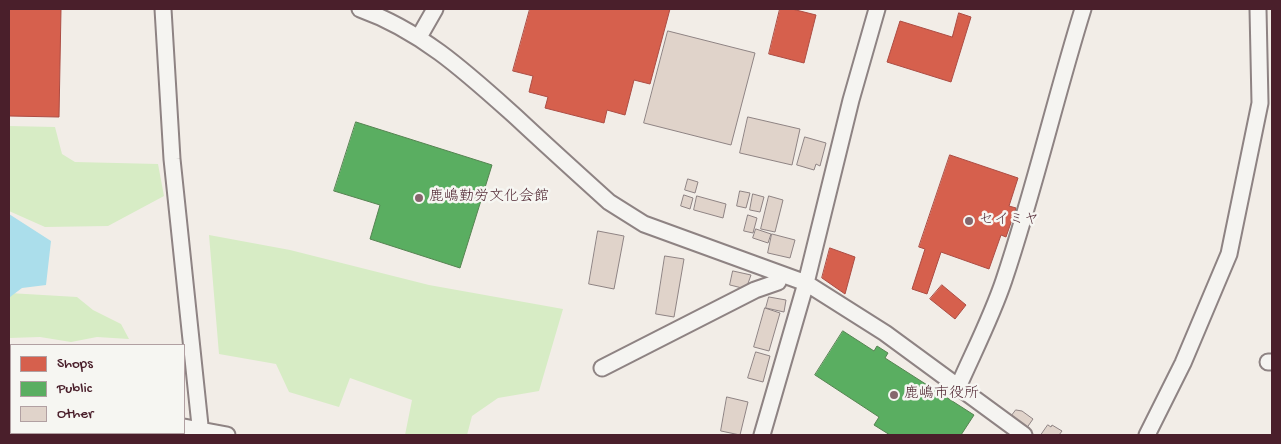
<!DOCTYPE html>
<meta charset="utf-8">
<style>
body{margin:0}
#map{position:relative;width:1281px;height:444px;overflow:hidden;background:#f2ede7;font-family:"Gochi Hand",sans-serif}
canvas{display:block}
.frame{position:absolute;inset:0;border:10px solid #4a1f2b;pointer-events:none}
.legend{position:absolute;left:10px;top:344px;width:175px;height:90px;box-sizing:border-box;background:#f6f6f2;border:1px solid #b1a0a2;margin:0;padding:6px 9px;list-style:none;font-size:15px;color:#4a1f2b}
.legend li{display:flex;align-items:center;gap:10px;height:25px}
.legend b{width:25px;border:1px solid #b1a0a2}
</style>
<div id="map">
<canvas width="1281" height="444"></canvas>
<div class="frame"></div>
<ul class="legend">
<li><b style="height:14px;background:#d6604d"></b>Shops</li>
<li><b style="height:14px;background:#5aae61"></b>Public</li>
<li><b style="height:14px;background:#e0d3ca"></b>Other</li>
</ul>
</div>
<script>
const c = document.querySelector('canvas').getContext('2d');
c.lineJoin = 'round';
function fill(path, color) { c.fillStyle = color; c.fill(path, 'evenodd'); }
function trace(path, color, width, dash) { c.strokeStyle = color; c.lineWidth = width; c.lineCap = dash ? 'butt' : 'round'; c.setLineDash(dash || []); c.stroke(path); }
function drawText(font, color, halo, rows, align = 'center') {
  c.font = font + ' "Gochi Hand","Klee One",sans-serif'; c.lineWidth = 5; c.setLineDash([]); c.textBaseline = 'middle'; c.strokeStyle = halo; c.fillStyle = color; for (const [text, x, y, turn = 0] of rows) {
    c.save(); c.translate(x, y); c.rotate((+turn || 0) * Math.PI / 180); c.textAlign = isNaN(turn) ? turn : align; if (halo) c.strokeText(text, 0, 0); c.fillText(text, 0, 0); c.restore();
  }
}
const green = new Path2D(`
 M9 126 55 127 62 154 75 162 158 164 164 196 108 226 45 227 9 211Z
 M209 235 290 250 429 285 563 309 539 391 498 398 472 416 467 435H405L412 400 350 378 339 407 289 392 276 364 219 354Z
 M9 293 77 297 93 310 121 324 129 339 97 337 71 342 40 337 9 338Z`);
const water = new Path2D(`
 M9 214 51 241 46 285 22 288 10 297Z`);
const shops = new Path2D(`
 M9 9H61L59 117 9 116Z
 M530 9H670L650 84 634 80 625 115 607 110 604 123 545 108 548 97 529 92 533 76 513 71Z
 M780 9H792L816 15 804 63 769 54Z
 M959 13 971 17 951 82 887 62 900 21 952 37Z
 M950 155 1018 178 1009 206 1016 208 1006 237 1001 235 989 269 941 252 927 294 912 289 925 249 919 247Z
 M830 248 855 257 845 294 822 278Z
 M942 285 966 305 955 319 930 299Z`);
const public = new Path2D(`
 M356 122 492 165 460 268 370 239 380 205 334 191Z
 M843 331 874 351 877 346 888 353 885 358 974 415 961 435H890L874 425 879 417 815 375Z`);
const building = new Path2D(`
 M668 31 755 53 731 145 644 123Z
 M748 117 800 129 792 165 740 153Z
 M805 137 826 143 820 166 816 164 814 170 797 165Z
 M688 179 698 182 695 193 685 190Z
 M740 191 750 193 746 208 737 206Z
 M753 194 764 197 760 212 750 210Z
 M684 195 693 198 690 209 681 206Z
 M697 196 726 204 723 218 694 210Z
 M769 196 783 200 775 232 761 229Z
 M748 215 757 218 753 233 744 231Z
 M756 229 771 234 768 243 753 238Z
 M598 231 624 236 614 289 589 284Z
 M772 234 795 240 790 258 768 253Z
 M665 256 684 259 674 317 656 314Z
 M733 271 751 275 746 289 730 285Z
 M769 297 786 300 784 312 766 308Z
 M765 308 780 313 769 351 754 347Z
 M756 352 770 356 763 382 748 378Z
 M727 397 748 402 740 435 721 431Z
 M1016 410 1022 411 1033 419 1026 429 1010 418Z
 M1048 425 1051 427 1052 425 1062 431 1059 435H1041Z`);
const minor = new Path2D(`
 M163 9 172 159 201 435
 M360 9C422 31 468 74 516 117 547 146 578 174 609 202L644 224 806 283 885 333 1024 435
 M419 37 435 9
 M1268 362H1272
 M602 368 755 290 778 282
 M959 385C974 351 992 316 1004 280 1034 191 1055 99 1083 9
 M9 412 11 413
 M184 427 227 435
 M15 435 16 433
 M762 435 806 283 851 100 877 9
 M1147 435 1183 363 1229 254 1260 103 1258 9`);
const markers = [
 [419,198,5,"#85676d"],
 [969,221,5,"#85676d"],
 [894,395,5,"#85676d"]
];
const poiNames = [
 ["鹿嶋勤労文化会館",429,198],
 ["セイミヤ",979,221],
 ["鹿嶋市役所",904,395]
];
fill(green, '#d7ecc5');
fill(water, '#abdeeb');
fill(shops, '#d6604d');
trace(shops, '#ac4c43', 1);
fill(public, '#5aae61');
trace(public, '#558351', 1);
fill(building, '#e0d3ca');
trace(building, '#8e8383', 1);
trace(minor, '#8e8383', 19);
trace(minor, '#f5f4f1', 15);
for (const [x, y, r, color] of markers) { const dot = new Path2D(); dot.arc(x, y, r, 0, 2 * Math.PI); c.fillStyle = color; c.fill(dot); trace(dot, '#f6f6f2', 2); }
drawText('15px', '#4a1f2b', '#f6f6f2', poiNames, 'left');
</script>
